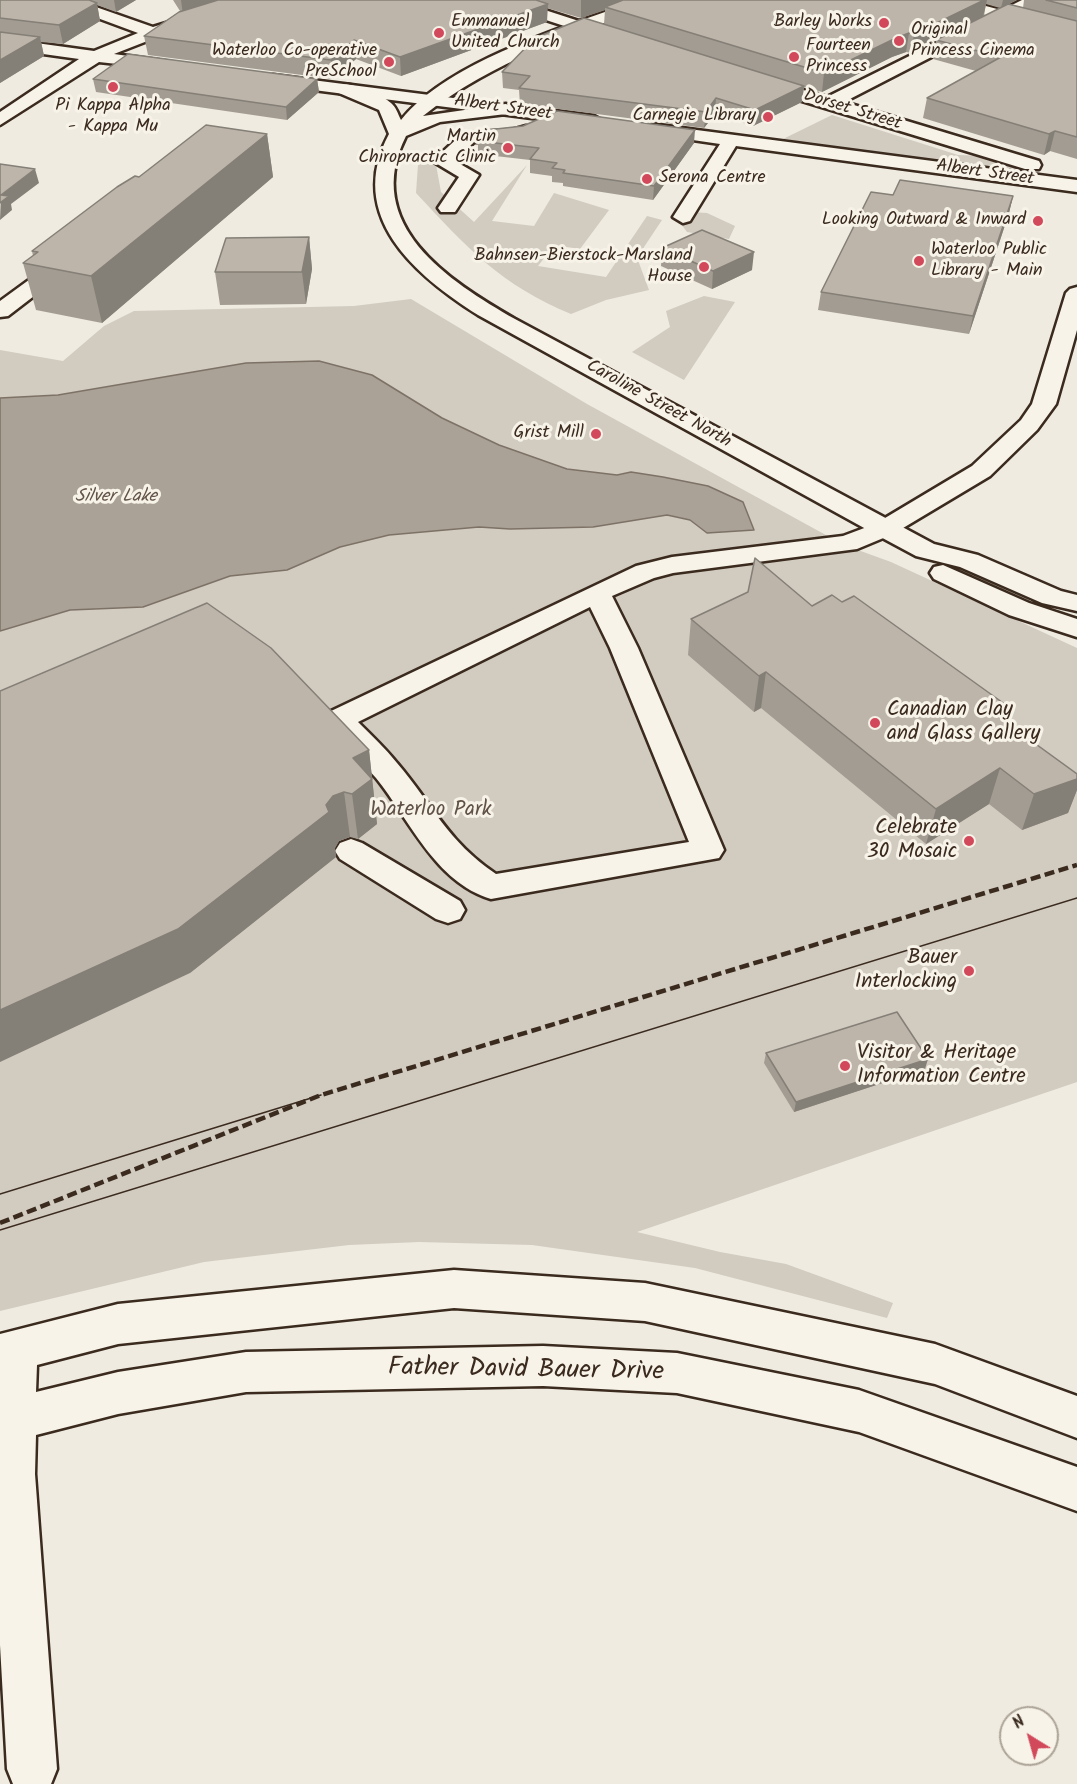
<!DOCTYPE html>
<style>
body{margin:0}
#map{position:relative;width:1077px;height:1784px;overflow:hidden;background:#efebe0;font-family:Kalam,sans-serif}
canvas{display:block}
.north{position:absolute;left:999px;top:1706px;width:60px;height:60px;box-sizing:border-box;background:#f7f3e8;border:2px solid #aca397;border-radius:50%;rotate:323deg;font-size:16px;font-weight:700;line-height:24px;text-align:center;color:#3b2a1e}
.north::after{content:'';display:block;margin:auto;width:21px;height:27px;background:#d1495b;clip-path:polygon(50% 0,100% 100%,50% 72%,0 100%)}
</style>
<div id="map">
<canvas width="1077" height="1784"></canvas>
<div class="north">N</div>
</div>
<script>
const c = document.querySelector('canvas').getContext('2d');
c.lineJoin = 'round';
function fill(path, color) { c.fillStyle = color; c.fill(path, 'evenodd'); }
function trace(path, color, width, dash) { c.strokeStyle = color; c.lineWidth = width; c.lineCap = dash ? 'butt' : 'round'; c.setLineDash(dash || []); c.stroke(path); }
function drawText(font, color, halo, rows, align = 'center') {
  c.font = font + ' Kalam,sans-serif'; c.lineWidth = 6; c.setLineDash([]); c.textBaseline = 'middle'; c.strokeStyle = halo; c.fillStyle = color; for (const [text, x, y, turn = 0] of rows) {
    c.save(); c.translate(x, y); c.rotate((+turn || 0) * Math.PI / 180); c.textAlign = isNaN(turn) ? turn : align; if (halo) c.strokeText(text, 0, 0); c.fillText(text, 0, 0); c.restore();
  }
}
const green = new Path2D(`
 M832 115 958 155 988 156 1017 167 1018 172 781 140Z
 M434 154 441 192 474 222 527 165 492 221 534 226 554 193 609 210 580 249 554 245 538 266 606 277 647 216 662 220 644 247 639 263 649 290 606 300 571 314C501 285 467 248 416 193L418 165Z
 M691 212 707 213 735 226 729 239 687 232 681 224Z
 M704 296 735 302 684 380 632 352 670 327 666 311Z
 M411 299 587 404 844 545 891 562 1077 648V1082L637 1232 720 1252 786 1264 893 1303 887 1318 695 1268 532 1245 419 1242 349 1245 204 1262 0 1311V350L63 361 104 326 134 311 354 306Z`);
const water = new Path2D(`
 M319 361 372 375 442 418 499 445 567 469 617 475 631 472 663 477 708 486 743 502 754 530 707 533 690 520 667 515 593 527 510 529 479 527 389 535 340 547 287 570 230 576 143 607 70 610 0 631V398L58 395 246 363Z`);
const minor = new Path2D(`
 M54 0H76L153 27 241 0H265L262 3 173 31 114 54 171 62 173 66 171 70 99 62 0 125V112L79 59 0 48V38L94 51 138 33 57 3Z
 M491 0H514L619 34 621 37 613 42 607 40 494 3Z
 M1022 0H1042L844 102 1039 161 1041 165 1039 169H1025L753 86 751 82 759 77 827 97Z
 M273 75 594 116 603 121 594 126 267 84 265 80 267 76Z
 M651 124 1077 180V192L736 146 690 221 683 223 673 217 720 144 645 133 642 129Z
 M526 126 532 127 535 131C524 145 490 141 474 142L455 161 479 175 455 212H441L438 208 459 177 434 162 436 158 463 133 512 130Z
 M66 256 73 258 76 262 73 266 8 316 0 317V301L59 258Z
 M1077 287V330L1056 404 1037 430 990 476 893 534 857 549 673 573 654 578 612 596 638 648 724 850 719 858 491 899C435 882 410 820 376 778 359 758 338 741 324 719L329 712 636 566 672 557 843 536 875 524 972 466 1021 420 1032 404 1066 293 1070 289ZM590 607 610 648 689 842 496 874C447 841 433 805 397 763 385 748 371 735 358 722Z
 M351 839 362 843 460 901 465 910 460 919 448 923 436 919 340 859 335 851 340 843Z
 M454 1270 645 1283 935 1344 1077 1396V1438L935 1384 645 1321 454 1308 118 1344 37 1365 36 1392 118 1372 246 1352 543 1346 677 1353 859 1390 1077 1467V1511L859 1432 677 1393 543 1386 246 1392 118 1414 36 1435 35 1474 57 1769 51 1784H13L7 1769 0 1645V1334L118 1304Z`);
const major = new Path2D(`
 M638 0H660L657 3C576 34 492 61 423 116L506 104 515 109 506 114 440 122 406 136C361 225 449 281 515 319L934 544 978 555 1061 591 1077 595V611L1042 603 960 567 916 556 875 534 478 315C415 275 345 216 389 134L379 110 339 93 337 89 339 85C352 82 381 94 391 103 396 107 398 114 401 120 450 60 566 27 638 0Z
 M938 0H963L1077 30V40L941 3Z
 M943 565 1029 603 1077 619V637L1009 615 934 579 930 573 934 567Z`);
const tram = new Path2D(`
 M0 1194 321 1095
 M0 1230 1077 898`);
const rail = new Path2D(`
 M0 1223 321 1095 1077 865`);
const wall = new Path2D(`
 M0 0H136L116 12 97 5 100 21 63 44 41 42 44 56 0 83Z
 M173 0H1017L1009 4 1023 8 1024 0H1077V159L1050 151 1044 155 923 118 927 98 976 71 933 59 936 41 911 53 906 52 892 57 822 92 804 87 802 102 753 126 715 114 704 128 520 104 519 90 503 88 502 72 604 24 605 10 581 18 547 8V22L401 76 356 59 333 79 148 55 144 36 180 11ZM986 4 1000 8 984 16Z
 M93 79H317L319 92 287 120 96 92Z
 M267 134 273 177 102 323 36 310 23 263 33 256 32 251 139 177Z
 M478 141 694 143 653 200 563 186V183L552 182V176L530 173V160L478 154Z
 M893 195 1013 196 1009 213 969 334 818 310 821 292Z
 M309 237 312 269 306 304 220 305 215 272Z
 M662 248 752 270 712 289 661 266Z
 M812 606 1002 719 1077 774V790L1068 813 1022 830 989 804 926 844 761 708 754 712 688 655 691 619Z
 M369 750 377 824 358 839 350 837 339 841 335 848 336 857 190 973Z
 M766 1053 925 1069 794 1112 764 1063Z`);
const shadedWall = new Path2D(`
 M114 0H136L116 12Z
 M181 0H233L183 15Z
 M581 0H631L605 7V10L581 18Z
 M984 0H987L983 17 911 53 914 34Z
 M1003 0H1017L1001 8Z
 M97 3 100 21 63 44 59 25Z
 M548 4 547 22 401 76 400 57Z
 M909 33 906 52 892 57 822 92 824 73 896 38Z
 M40 37 44 56 0 83V60Z
 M354 40 356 59 333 79 331 60Z
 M317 79 319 92 287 120 286 107Z
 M804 86 802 102 753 126 755 110Z
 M716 98 715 114 704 128 706 112Z
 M695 130 694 143 653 200 654 186Z
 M1055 131 1050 151 1044 155 1049 134Z
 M267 134 273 177 102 323 91 276Z
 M35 169 39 183 11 204 12 210 0 220 1 195Z
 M1013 196 1009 213 969 334 973 316Z
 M309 237 312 269 306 304 302 272Z
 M754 252 752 270 712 289 713 271Z
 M766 672 761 708 754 712 759 676Z
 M1006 705 995 741 993 713Z
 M369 750 377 824 358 839 352 794 353 758Z
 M1000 768 989 804 926 844 936 809Z
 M1077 779V790L1068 813 1022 830 1034 794Z
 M344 792 350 837 339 841 335 848 336 857 190 973 0 1062V1010L326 805 333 796Z
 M928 1059 925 1069 794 1112 796 1102Z`);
const building = new Path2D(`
 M0 0H89L97 3 59 25 0 18Z
 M218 0H536L548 4 400 57 354 40 331 60 144 36 179 12Z
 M623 0H984L914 34 909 33 896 38 824 73 605 7Z
 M1046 0H1077V8Z
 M1008 4 1077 21V137L1055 131 1049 134 927 98 1001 57 936 40Z
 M584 18 804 86 755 110 716 98 706 112 519 88 530 76 502 72 535 38Z
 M0 32 40 37 0 60Z
 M128 54 317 79 286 107 93 79Z
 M557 111 695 130 654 186 563 173 565 170 552 168 557 163 530 159 539 148 478 141 487 130 523 126Z
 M206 125 267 134 91 276 23 263 38 252 32 251 117 187 135 176 139 177Z
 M0 164 35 169 1 195 9 196 0 203Z
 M900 180 1013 196 973 316 821 292 871 192 893 195Z
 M702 230 754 252 713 271 662 248Z
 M309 237 302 272H215L226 238Z
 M755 558 812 606 832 595 842 602 854 596 1006 705 993 713 1077 774V779L1034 794 1000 768 936 809 766 672 759 676 691 619 748 592Z
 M207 603 271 648 369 750 353 758 372 779 352 794 344 792 333 796 326 805 329 812 178 929 0 1010V691Z
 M897 1012 928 1059 796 1102 766 1053Z`);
const markers = [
 [884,23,6,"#d1495b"],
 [439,33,6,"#d1495b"],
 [899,41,6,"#d1495b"],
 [794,57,6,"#d1495b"],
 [389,62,6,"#d1495b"],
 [113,87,6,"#d1495b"],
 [768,117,6,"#d1495b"],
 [508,148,6,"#d1495b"],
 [647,179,6,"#d1495b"],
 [1038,221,6,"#d1495b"],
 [919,261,6,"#d1495b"],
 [704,267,6,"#d1495b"],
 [596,434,6,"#d1495b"],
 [875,723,6,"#d1495b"],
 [969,841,6,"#d1495b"],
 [969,971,6,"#d1495b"],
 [845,1066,6,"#d1495b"]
];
const farPoinames = [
 ["Emmanuel",451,23,"left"],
 ["United Church",451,44,"left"],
 ["Barley Works",872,23],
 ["Original",911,31,"left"],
 ["Princess Cinema",911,52,"left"],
 ["Fourteen",806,47,"left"],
 ["Princess",806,68,"left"],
 ["Waterloo Co-operative",377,52],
 ["PreSchool",377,73],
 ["Pi Kappa Alpha",113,107,"center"],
 ["- Kappa Mu",113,128,"center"],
 ["Carnegie Library",756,117],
 ["Martin",496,138],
 ["Chiropractic Clinic",496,159],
 ["Serona Centre",659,179,"left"],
 ["Looking Outward & Inward",1026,221],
 ["Waterloo Public",931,251,"left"],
 ["Library - Main",931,272,"left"],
 ["Bahnsen-Bierstock-Marsland",692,257],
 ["House",692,278],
 ["Grist Mill",584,434]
];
const farStreetnames = [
 ["Albert Street",503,109,8],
 ["Dorset Street",852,111,17],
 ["Albert Street",985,174,8],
 ["Caroline Street North",658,405,29]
];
const farWaternames = [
 ["Silver Lake",116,498]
];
const poiNames = [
 ["Canadian Clay",887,711],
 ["and Glass Gallery",887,735],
 ["Celebrate",957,829,"right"],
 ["30 Mosaic",957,853,"right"],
 ["Bauer",957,959,"right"],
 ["Interlocking",957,983,"right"],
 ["Visitor & Heritage",857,1054],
 ["Information Centre",857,1078]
];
const parkNames = [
 ["Waterloo Park",431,811]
];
const nearStreetnames = [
 ["Father David Bauer Drive",526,1372,1]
];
fill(green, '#d1cbc0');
fill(water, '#aaa296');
trace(water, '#7e7266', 1.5);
trace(minor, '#3b2a1e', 5);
trace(major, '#3b2a1e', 5);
fill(minor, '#f7f3e8');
fill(major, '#f7f3e8');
trace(tram, '#3b2a1e', 1.5);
trace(rail, '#3b2a1e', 4.5, [10, 4.5]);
fill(wall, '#a39c92');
fill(shadedWall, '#847f77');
fill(building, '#bdb5aa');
trace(building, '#847f77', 1.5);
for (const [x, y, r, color] of markers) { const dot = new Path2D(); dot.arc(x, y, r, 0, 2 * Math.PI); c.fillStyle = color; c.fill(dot); trace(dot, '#f7f3e8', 2); }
drawText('18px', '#3b2a1e', '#f7f3e8', farPoinames, 'right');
drawText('18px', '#3b2a1e', '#f7f3e8', farStreetnames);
drawText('italic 18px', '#625448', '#f7f3e8', farWaternames);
drawText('21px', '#3b2a1e', '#f7f3e8', poiNames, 'left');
drawText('21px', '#605246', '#f7f3e8', parkNames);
drawText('26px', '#3b2a1e', '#f7f3e8', nearStreetnames);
</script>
